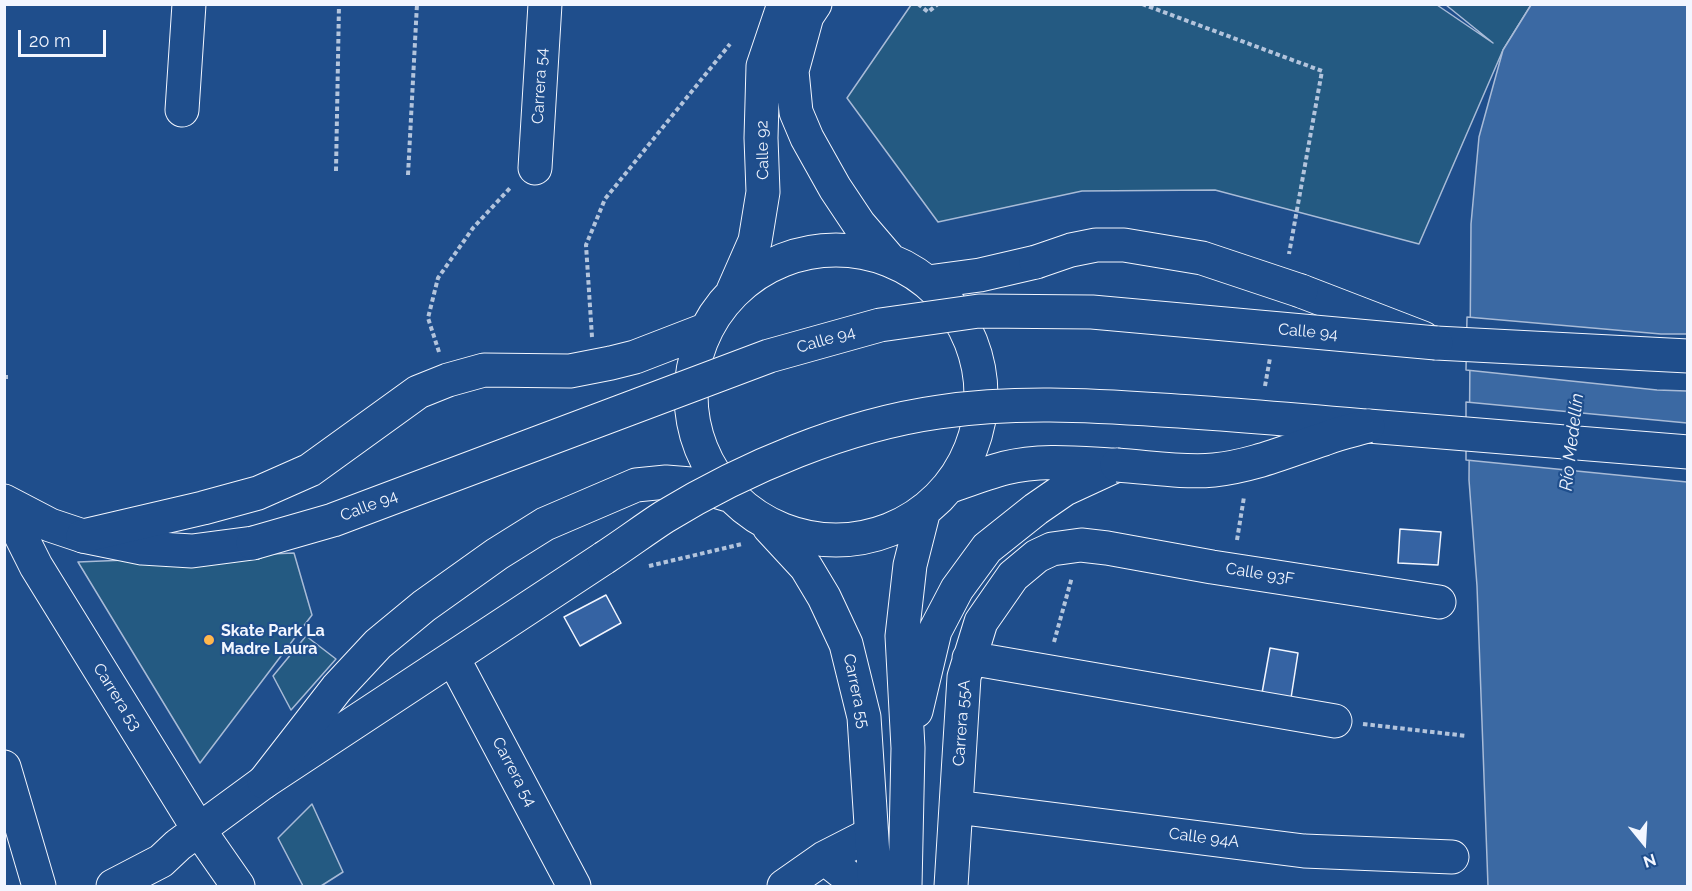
<!DOCTYPE html>
<meta charset="utf-8">
<style>
body{margin:0}
#map{position:relative;width:1692px;height:891px;overflow:hidden;background:#1f4e8c;font-family:Raleway,sans-serif}
canvas{display:block}
.frame{position:absolute;inset:0;border:6px solid #f2f6ff;pointer-events:none}
.north{position:absolute;left:1614px;top:813px;width:60px;height:60px;-webkit-text-stroke:4px #1f4e8c;paint-order:stroke;rotate:162deg;font-size:16px;font-weight:700;line-height:24px;text-align:center;color:#f2f6ff}
.north::after{content:'';display:block;margin:auto;width:21px;height:27px;background:#f2f6ff;clip-path:polygon(50% 0,100% 100%,50% 72%,0 100%)}
.scale{position:absolute;left:18px;top:30px;width:88px;height:27px;box-sizing:border-box;border:3px solid #f2f6ff;border-top:0;padding-left:8px;font-size:18px;line-height:21px;white-space:nowrap;color:#f2f6ff;-webkit-text-stroke:4px #1f4e8c;paint-order:stroke}
</style>
<div id="map">
<canvas width="1692" height="891"></canvas>
<div class="frame"></div>
<div class="north">N</div>
<div class="scale">20 m</div>
</div>
<script>
const c = document.querySelector('canvas').getContext('2d');
c.lineJoin = 'round';
function fill(path, color) { c.fillStyle = color; c.fill(path, 'evenodd'); }
function trace(path, color, width, dash) { c.strokeStyle = color; c.lineWidth = width; c.lineCap = dash ? 'butt' : 'round'; c.setLineDash(dash || []); c.stroke(path); }
function drawText(font, color, halo, rows, align = 'center') {
  c.font = font + ' Raleway,sans-serif'; c.lineWidth = 4.5; c.setLineDash([]); c.textBaseline = 'middle'; c.strokeStyle = halo; c.fillStyle = color; for (const [text, x, y, turn = 0] of rows) {
    c.save(); c.translate(x, y); c.rotate((+turn || 0) * Math.PI / 180); c.textAlign = isNaN(turn) ? turn : align; if (halo) c.strokeText(text, 0, 0); c.fillText(text, 0, 0); c.restore();
  }
}
const green = new Path2D(`
 M911 5H1437L1493 43 1446 5H1531L1503 50 1419 244 1215 190 1082 191 938 222 847 98Z
 M294 553 312 615 200 763 78 562Z
 M306 636 336 659 291 710 273 676Z
 M312 804 343 872 321 886H303L278 838Z`);
const water = new Path2D(`
 M1531 5H1687V886H1488L1477 586 1469 480 1471 224 1479 137 1503 50Z`);
const pier = new Path2D(`
 M1467 317 1661 334H1687V391L1657 390 1466 370Z
 M1466 402 1687 423V482L1466 460Z`);
const building = new Path2D(`
 M1400 529 1441 532 1438 565 1398 563Z
 M606 595 621 623 580 646 564 617Z
 M1270 648 1298 653 1291 698 1262 693Z`);
const path = new Path2D(`
 M918 4 928 12 938 4
 M1142 4 1322 71 1289 254
 M336 171 339 4
 M408 175 417 4
 M592 337 586 245 605 199 730 44
 M439 352 428 318 438 278 473 228 511 187
 M4 377H8
 M1265 386 1270 358
 M1237 540 1244 497
 M649 566 742 544
 M1054 642 1072 577
 M1363 724 1467 736`);
const minor = new Path2D(`
 M182 110 189 4
 M535 168 545 4
 M1436 343 1688 356
 M1368 426 1688 452
 M4 501 50 525 83 536 142 548 192 551 253 543
 M4 502 36 566 199 830 238 886
 M453 658 574 886
 M969 658 1335 721
 M4 767 39 886
 M956 807 1304 851 1452 857
 M824 858 860 886
 M113 886 161 861 178 845 264 782 604 558
 M784 886 824 858 871 834
 M951 886 964 677 981 622 1013 576 1037 556 1052 549 1081 545 1107 548 1212 567 1439 602`);
const major = new Path2D(`
 M815 4 807 16 792 71 796 112 807 138 835 188 859 224 889 259
 M691 395a145 145 0 1 1 290 0a145 145 0 1 1-290 0Z
 M928 282 980 275 1036 262
 M733 291 755 241 763 192 761 138 763 66 784 4
 M1301 291 1423 338
 M951 486C968 480 986 473 1005 468 1040 459 1077 463 1113 465
 M769 527 806 567 824 597 846 644 864 717 875 886
 M83 536 203 508 258 493 310 470 418 392 448 380 484 370 570 371 611 363 635 357 705 330
 M916 711 935 631 957 589 987 548 1036 509 1065 489 1117 465
 M264 782 337 688 378 644 424 606 497 554 545 524 636 485 666 482 691 484 728 495
 M905 886 908 748 902 636 910 565 924 510`);
const minorBridge = new Path2D(`
 M253 543 333 520 769 356 880 325 979 311 1092 312 1436 343
 M604 558C624 545 644 530 664 517 744 468 846 425 939 412 1012 401 1088 405 1161 410 1229 414 1297 420 1365 426`);
const majorBridge = new Path2D(`
 M1036 262 1071 250 1096 245H1124L1202 258 1301 291
 M1117 465C1149 467 1182 473 1214 470 1253 466 1287 451 1324 439 1338 433 1354 430 1368 426`);
const markers = [
 [209,640,6,"#ffb74d"]
];
const streetNames = [
 ["Carrera 54",540,86,-87],
 ["Calle 92",763,150,-91],
 ["Calle 94",1308,332,5],
 ["Calle 94",826,340,-16],
 ["Calle 94",369,506,-21],
 ["Calle 93F",1260,574,9],
 ["Carrera 55",856,691,78],
 ["Carrera 53",117,697,58],
 ["Carrera 55A",962,723,-86],
 ["Carrera 54",514,772,62],
 ["Calle 94A",1204,838,7]
];
const poiNames = [
 ["Skate Park La",221,631],
 ["Madre Laura",221,649]
];
const waterNames = [
 ["Río Medellín",1572,442,-83]
];
fill(green, '#245a82');
trace(green, '#a8bbd7', 1.5);
fill(water, '#3b69a3');
trace(water, '#a8bbd7', 1.5);
fill(pier, '#1f4e8c');
trace(pier, '#a8bbd7', 1.5);
fill(building, '#3563a3');
trace(building, '#f2f6ff', 1.5);
trace(minor, '#f2f6ff', 35);
trace(major, '#f2f6ff', 35);
trace(path, '#b3c4dc', 4, [4.5, 3]);
trace(minor, '#1f4e8c', 33);
trace(major, '#1f4e8c', 33);
trace(minorBridge, '#f2f6ff', 35, []);
trace(majorBridge, '#f2f6ff', 35, []);
trace(minorBridge, '#1f4e8c', 33);
trace(majorBridge, '#1f4e8c', 33);
for (const [x, y, r, color] of markers) { const dot = new Path2D(); dot.arc(x, y, r, 0, 2 * Math.PI); c.fillStyle = color; c.fill(dot); trace(dot, '#1f4e8c', 2); }
drawText('16px', '#f2f6ff', '#1f4e8c', streetNames);
drawText('bold 16px', '#f2f6ff', '#1f4e8c', poiNames, 'left');
drawText('italic 18px', '#f2f6ff', '#1f4e8c', waterNames);
</script>
